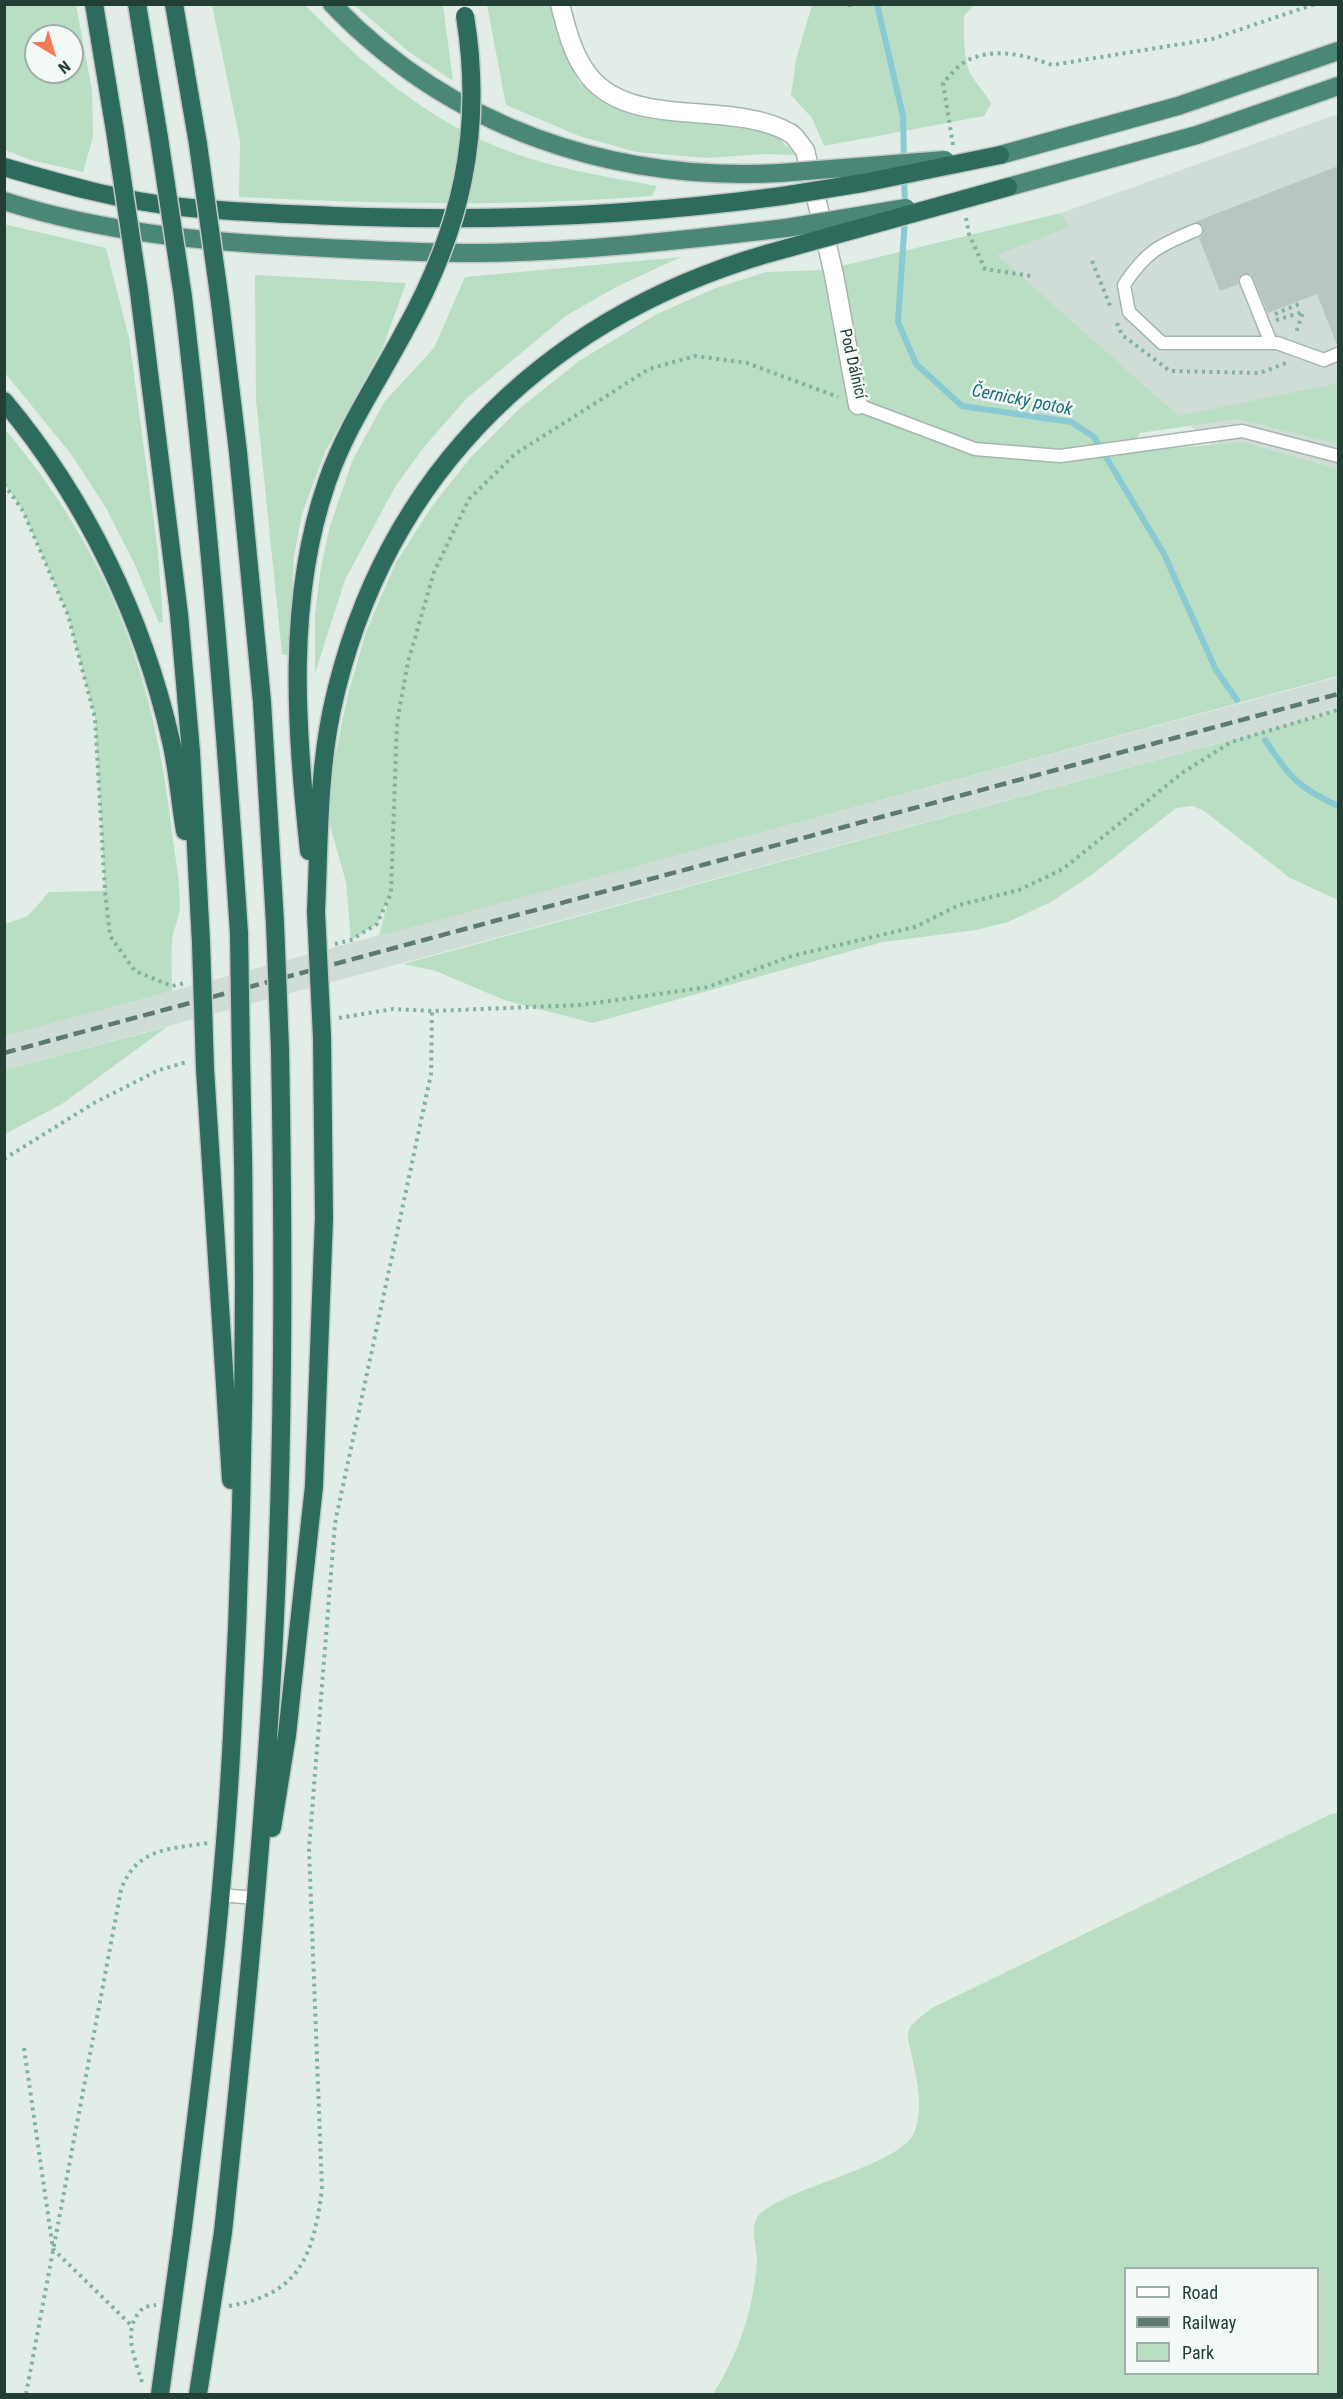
<!DOCTYPE html>
<meta charset="utf-8">
<style>
body{margin:0}
#map{position:relative;width:1343px;height:2399px;overflow:hidden;background:#e2ede8;font-family:"Roboto Condensed",sans-serif}
canvas{display:block}
.frame{position:absolute;inset:0;border:6px solid #223e35;pointer-events:none}
.legend{position:absolute;left:1124px;top:2267px;width:195px;height:108px;box-sizing:border-box;background:#f3f9f6;border:2px solid #9faea9;margin:0;padding:8px 10px;list-style:none;font-size:18px;color:#223e35}
.legend li{display:flex;align-items:center;gap:12px;height:30px}
.legend b{width:30px;border:2px solid #9faea9}
.north{position:absolute;left:24px;top:24px;width:60px;height:60px;box-sizing:border-box;background:#f3f9f6;border:2px solid #9faea9;border-radius:50%;rotate:142deg;font-size:16px;font-weight:700;line-height:24px;text-align:center;color:#223e35}
.north::after{content:'';display:block;margin:auto;width:21px;height:27px;background:#f57958;clip-path:polygon(50% 0,100% 100%,50% 72%,0 100%)}
</style>
<div id="map">
<canvas width="1343" height="2399"></canvas>
<div class="frame"></div>
<ul class="legend">
<li><b style="height:8px;background:#fff"></b>Road</li>
<li><b style="height:8px;background:#5c7a71"></b>Railway</li>
<li><b style="height:16px;background:#badec3"></b>Park</li>
</ul>
<div class="north">N</div>
</div>
<script>
const c = document.querySelector('canvas').getContext('2d');
c.lineJoin = 'round';
function fill(path, color) { c.fillStyle = color; c.fill(path, 'evenodd'); }
function trace(path, color, width, dash) { c.strokeStyle = color; c.lineWidth = width; c.lineCap = dash ? 'butt' : 'round'; c.setLineDash(dash || []); c.stroke(path); }
function drawText(font, color, halo, rows, align = 'center') {
  c.font = font + ' "Roboto Condensed",sans-serif'; c.lineWidth = 5; c.setLineDash([]); c.textBaseline = 'middle'; c.strokeStyle = halo; c.fillStyle = color; for (const [text, x, y, turn = 0] of rows) {
    c.save(); c.translate(x, y); c.rotate((+turn || 0) * Math.PI / 180); c.textAlign = isNaN(turn) ? turn : align; if (halo) c.strokeText(text, 0, 0); c.fillText(text, 0, 0); c.restore();
  }
}
const built = new Path2D(`
 M1338 114V469L1243 442 1212 445 996 255 1069 227 1061 213Z
 M1338 677V711L5 1070V1036Z`);
const green = new Path2D(`
 M4 5H76L92 90 93 137 83 172 31 160 5 150ZM36 36H72V72H36Z
 M212 5H305C362 63 421 116 498 147 548 168 604 176 657 186L652 196C514 207 377 204 239 197L240 141Z
 M354 5H443L453 81 409 52Z
 M487 5H552L564 51 578 81 599 99 634 115 746 129 776 136 797 155 764 154 707 158 636 152 579 136 506 105Z
 M812 5H974L964 16C964 32 963 52 968 68 972 81 985 91 991 104L984 116 824 146 812 118 791 95 796 60Z
 M1061 213 1070 227 997 255 1179 416 1338 383V444L1237 419 1140 433 1129 452 1243 442 1338 469V676L379 936 389 897 377 924 351 940 346 882 329 822 334 761 348 694 366 632 395 564 432 506 471 457 520 408 579 361 657 314 716 288 766 272 825 270Z
 M4 224 106 248 129 338 158 551 163 622 159 623 135 565 106 508 71 454 5 373Z
 M681 257 618 286 567 315 467 398 424 447 395 487 345 580 315 673V614L321 567 330 526 353 459 385 401 434 348 465 277Z
 M255 275 406 283 383 347 325 452 302 514 294 557 289 656 282 654 256 400Z
 M4 428C105 548 153 669 171 824 174 851 180 879 180 905 180 917 173 929 172 941 171 957 172 974 172 991L5 1036V924L28 916 49 892 105 891 95 718 68 615 23 511 5 484Z
 M1338 711V900L1290 878 1204 811 1193 806 1176 808 1093 874 1051 902 1008 922 976 930 883 942 593 1023 504 1000 436 971 403 964Z
 M167 1027 62 1104 5 1134V1070Z
 M1338 1813V2394H713C738 2355 754 2308 757 2261 757 2246 748 2224 761 2213 790 2187 900 2165 914 2133 925 2107 916 2078 911 2052 910 2047 907 2039 908 2034 910 2022 924 2015 932 2008L1331 1814ZM1126 2268H1318V2374H1126Z`);
const stream = new Path2D(`
 M877 4 903 116 904 160
 M904 176 905 205
 M905 218 898 322 916 364 962 406 1071 422 1094 437 1164 554 1216 670 1237 700
 M1265 740C1291 778 1296 786 1338 806`);
const building = new Path2D(`
 M1338 166V345H1337L1317 294 1268 313 1251 274H1242L1238 279V284L1220 291 1199 238 1203 234 1204 227 1195 222Z`);
const path = new Path2D(`
 M850 4V7
 M953 145 943 83C950 76 959 64 968 60 996 47 1025 55 1052 65L1212 39 1315 4
 M966 218 969 234 985 269 1031 276
 M1092 261 1111 308
 M1275 314 1299 304 1298 301
 M1276 320 1303 312 1296 333
 M1117 323 1122 335 1170 371 1260 373 1286 363
 M4 484 23 511 68 615 95 718 105 891 110 936 135 971 172 986 185 983
 M335 944 351 940 377 924 391 893 397 722 408 662 434 572 469 499 515 454 649 369 695 356 747 363 838 397
 M339 1018 393 1009 432 1011 581 1005 708 987 792 956 915 927 959 905 1019 890 1063 869 1182 773 1231 742 1338 710
 M4 1159 94 1103 159 1070 187 1062
 M24 2048 53 2249 130 2324
 M229 2306C301 2294 313 2255 322 2190L309 1849 335 1523 431 1074 432 1011
 M142 2382C134 2356 121 2328 144 2307L156 2305
 M26 2394 121 1890C136 1848 169 1849 208 1843`);
const service = new Path2D(`
 M1196 230C1160 245 1146 251 1124 285L1129 312 1162 343H1277L1324 360 1338 354
 M1246 281 1271 343
 M858 405 975 449 1060 456 1242 431 1338 456
 M219 1895 256 1898`);
const minor = new Path2D(`
 M560 4C566 27 571 49 584 69 624 133 730 98 790 133 796 136 800 145 805 150L834 275 858 405`);
const trunk = new Path2D(`
 M332 4C451 128 611 182 780 173
 M1000 155 1178 106 1338 51
 M1008 187 1197 135 1338 86
 M4 201C104 233 206 242 309 247 365 250 422 253 478 253 581 252 684 240 786 228`);
const motorway = new Path2D(`
 M94 4 115 131
 M137 4 159 138
 M174 4 198 144
 M4 167C62 184 121 201 181 207 242 213 305 215 367 217 506 221 644 215 782 196
 M139 292 179 614 191 752 201 943
 M183 297C208 509 225 720 239 933
 M220 302 238 452 262 702 275 923
 M4 401C86 499 143 618 171 741 178 771 180 802 185 831
 M309 851C296 728 286 600 327 482 345 429 378 381 404 332
 M316 912C319 845 318 775 332 709 384 469 555 309 788 248
 M205 1069 231 1480
 M272 1828 287 1735 314 1486 324 1218 322 1037
 M183 2226C203 2063 224 1899 232 1735 244 1509 247 1284 241 1059
 M223 2232C242 2052 260 1872 271 1692 284 1477 284 1263 280 1049`);
const rail = new Path2D(`
 M4 1053 1338 694`);
const trunkBridge = new Path2D(`
 M780 173 945 160
 M786 228 906 208`);
const motorwayBridge = new Path2D(`
 M115 131 139 292
 M159 138 183 297
 M198 144 220 302
 M782 196 863 183 1000 155
 M788 248 1008 187
 M404 332C461 230 484 132 465 16
 M316 912 322 1037
 M275 923 280 1049
 M239 933 241 1059
 M201 943 205 1069
 M160 2394 183 2226
 M198 2394 223 2232`);
const streetNames = [
 ["Pod Dálnicí",852,364,77]
];
const waterNames = [
 ["Černický potok",1022,401,11]
];
fill(built, '#d0dcd6');
fill(green, '#badec3');
trace(stream, '#89cad3', 6);
fill(building, '#b7c7c0');
trace(service, '#a5b5af', 15);
trace(minor, '#a5b5af', 21);
trace(trunk, '#c1c9c6', 21);
trace(motorway, '#c1c9c6', 21);
trace(path, '#82b1a0', 4, [3, 4.5]);
trace(service, '#fff', 12);
trace(minor, '#fff', 18);
trace(trunk, '#4a8776', 18);
trace(motorway, '#2d6b5c', 18);
trace(rail, '#5c7a71', 4.5, [12, 6]);
trace(trunkBridge, '#c1c9c6', 21, []);
trace(motorwayBridge, '#c1c9c6', 21, []);
trace(trunkBridge, '#4a8776', 18);
trace(motorwayBridge, '#2d6b5c', 18);
drawText('16px', '#223e35', '#f3f9f6', streetNames);
drawText('italic 18px', '#1a6e7b', '#f3f9f6', waterNames);
</script>
